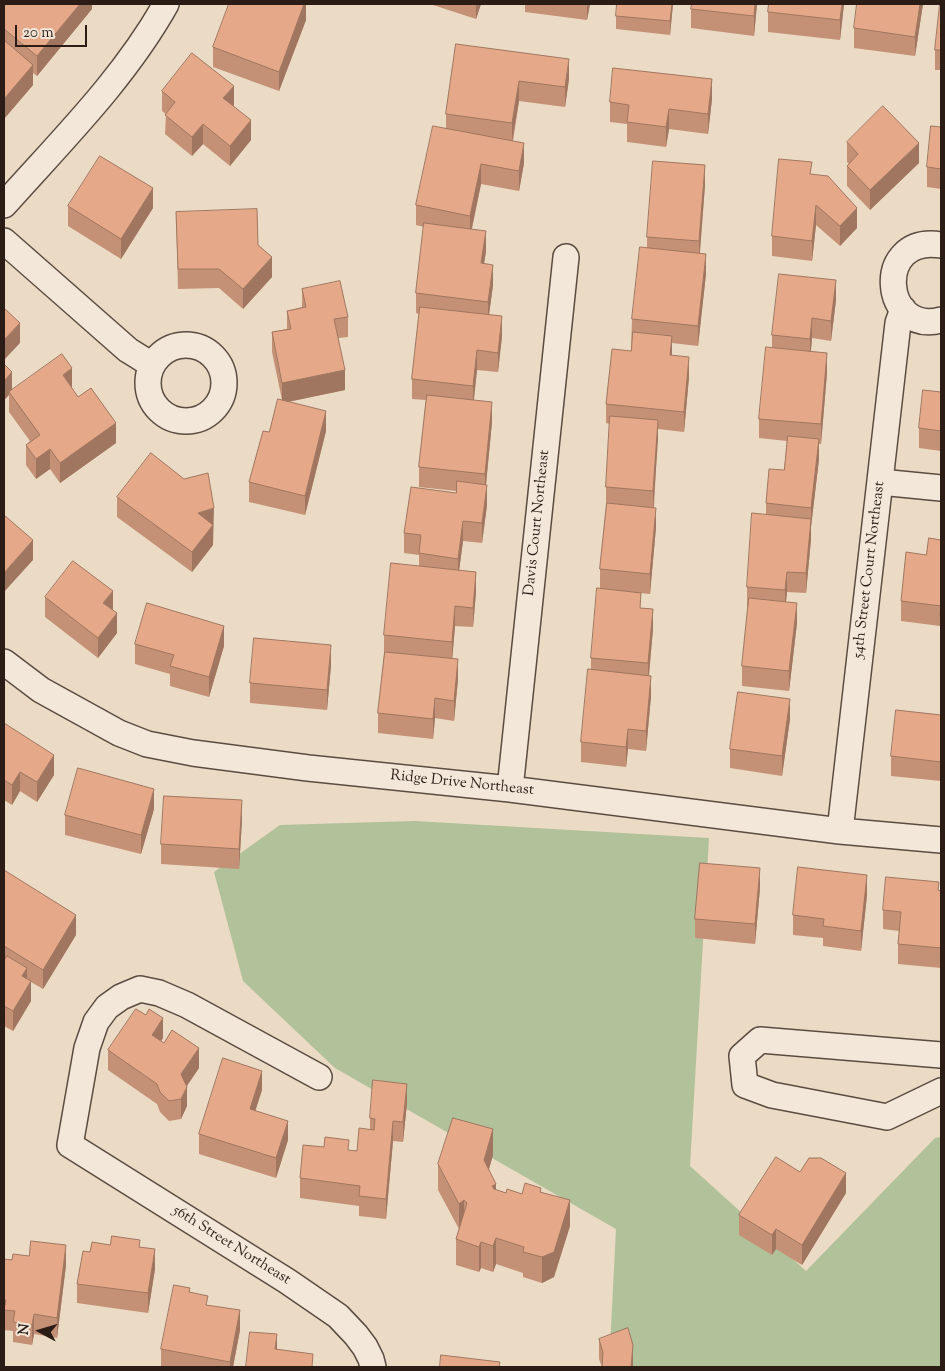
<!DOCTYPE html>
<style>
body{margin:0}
#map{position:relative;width:945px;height:1371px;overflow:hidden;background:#ebdac4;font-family:"Sorts Mill Goudy",serif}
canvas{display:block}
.frame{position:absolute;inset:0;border:5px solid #2b1d16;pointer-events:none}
.north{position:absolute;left:15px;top:1306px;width:50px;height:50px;-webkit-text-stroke:4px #f2e7d9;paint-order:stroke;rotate:276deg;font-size:14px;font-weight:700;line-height:20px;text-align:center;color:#2b1d16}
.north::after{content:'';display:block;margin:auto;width:18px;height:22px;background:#2b1d16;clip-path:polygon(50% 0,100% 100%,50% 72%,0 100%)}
.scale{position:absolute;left:15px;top:25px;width:72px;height:22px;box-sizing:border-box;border:2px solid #2b1d16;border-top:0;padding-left:6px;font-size:15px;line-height:18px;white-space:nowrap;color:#2b1d16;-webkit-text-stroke:4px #f2e7d9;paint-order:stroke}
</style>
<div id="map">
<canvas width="945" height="1371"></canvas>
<div class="frame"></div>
<div class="north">N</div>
<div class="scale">20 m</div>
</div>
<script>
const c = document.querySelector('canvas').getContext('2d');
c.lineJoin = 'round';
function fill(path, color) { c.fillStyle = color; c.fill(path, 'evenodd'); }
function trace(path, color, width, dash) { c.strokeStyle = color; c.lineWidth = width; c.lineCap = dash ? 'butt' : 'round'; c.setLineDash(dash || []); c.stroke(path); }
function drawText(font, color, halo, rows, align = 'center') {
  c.font = font + ' "Sorts Mill Goudy",serif'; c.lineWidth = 4; c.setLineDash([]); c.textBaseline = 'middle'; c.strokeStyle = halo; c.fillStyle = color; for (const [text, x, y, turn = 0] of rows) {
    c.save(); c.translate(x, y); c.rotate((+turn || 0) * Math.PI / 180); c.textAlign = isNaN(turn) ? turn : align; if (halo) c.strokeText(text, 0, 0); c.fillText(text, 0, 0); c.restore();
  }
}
const green = new Path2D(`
 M415 821 709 838 690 1166 806 1271 935 1138 941 1137V1367H609L616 1229 335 1068 243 981 214 872 280 825Z`);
const minor = new Path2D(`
 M4 205C61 141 124 79 166 4
 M4 241 128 350 152 365
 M941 245C873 234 882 336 941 320
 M148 383a38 38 0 1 1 76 0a38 38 0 1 1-76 0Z
 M880 482 941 488
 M4 662 41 690 119 733 147 744 193 753 308 768 510 789 840 831 941 840
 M510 789 566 257
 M840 831 898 323 903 309
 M941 1055 760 1040 742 1056 745 1085 772 1095 887 1117 941 1091
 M319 1077 187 1005 159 993 140 989 121 997 107 1007 96 1022 87 1048 70 1145 287 1281 338 1316 356 1335 365 1347 371 1359 373 1367`);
const wall = new Path2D(`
 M4 4H92V9L37 76 33 73V85L4 119Z
 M306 4V20L279 91 213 67V47Z
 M430 4H481L476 19Z
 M525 4H590L587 20 525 12Z
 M673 4 670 35 616 29V16Z
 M757 4 754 36 691 28V9Z
 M844 4 840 40 768 32V12Z
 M923 4 915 56 854 48V28Z
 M941 4V70H935V50Z
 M456 44 569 79 565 107 519 101 513 141 524 163 519 191 481 184 472 229 486 251 484 264 493 285 489 315 502 336 498 372 477 370 474 400 492 422 486 485 487 505 482 543 463 541 459 570 476 592 473 627 455 626 452 659 458 679 454 721 435 718 433 739 378 733V713L384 655V635L419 566V555L404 553V533L456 493V491L419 487V467L426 400 412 399V379L419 314 416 313V293L424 227 416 225V205L446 128V114Z
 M162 91 234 105 233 106 251 140 230 166 203 144 192 156 165 134 166 114 162 111Z
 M712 99 708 134 669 129 666 147 627 142V124L610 122V102Z
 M941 127V189L927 187V167Z
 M847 142 919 163 870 210 847 186V166L849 164 847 162Z
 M812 174 857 228 840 246 816 225 812 261 772 256V236Z
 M705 185 700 253 706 274 698 346 672 343V355L689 377 684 432 658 429 654 507 656 527 650 594 600 589V569L606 507V487L610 424 606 423V404L631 351 632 319 647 248V237Z
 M68 206 153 208 121 259 68 226Z
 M176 212 258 245 272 277 243 309 219 288 178 289Z
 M302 289 348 317V337L338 338 345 390 288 402 326 431 305 515 249 502V482L282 400 272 352V332L287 329V311L302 307Z
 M836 300 831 341 812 338 811 351 827 373 821 444H819V459L811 527V539L806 593 787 592 786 602 797 623 789 691 742 686V666L748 607H747V587L766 514V503L784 470 787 441 759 438V419L772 348V335Z
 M4 364 12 390 72 388 78 397 116 443 60 483 50 469 36 479 26 465V445L30 441 9 412V395L4 400Z
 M941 392V451L919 448V428Z
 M117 497 214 528H213V545L192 572 117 517Z
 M941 540V636H940V626L901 621V601L926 555Z
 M45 597 117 633 98 658 45 617Z
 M641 608 653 629 649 676 651 696 646 751 628 749 626 767 581 762V742L591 670V658Z
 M135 644 224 646 209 697 170 686V674L135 664Z
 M331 665 327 710 250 703V683Z
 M941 715V781L891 776V756Z
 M790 719 782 776 730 768V749Z
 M4 723 54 775 37 802 20 791 12 805 4 800Z
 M154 809 141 854 65 835V815Z
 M242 820 239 869 161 864V844Z
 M4 870 76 935 43 989 31 982V1001L13 1031 4 1026Z
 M760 888 755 944 695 938V919Z
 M939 891H941V968L898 964V944L899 931 883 929V910Z
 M867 895 861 951 823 946V938L793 935V915Z
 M163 1038 161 1041 199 1068 187 1086V1106L181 1119 169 1121 160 1112 157 1104 108 1070V1050Z
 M262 1090 255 1110 288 1140 276 1178 199 1154V1134Z
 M407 1103 403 1142 393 1141 386 1219 359 1216V1206L300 1198V1178L357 1151 370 1129V1118Z
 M493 1155 489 1169 496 1190 506 1193 522 1194 541 1192 570 1226 554 1277 542 1283 523 1277V1273L496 1264 493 1272 481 1268 479 1272 456 1265V1239L459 1229 438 1190V1164Z
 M800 1172 846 1193 802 1265 776 1249 772 1255 739 1235V1215Z
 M110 1245 140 1247 155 1269 148 1313 77 1303V1284L90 1252Z
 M4 1259 66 1265 57 1338 34 1334 32 1345 13 1342V1331L4 1330Z
 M190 1292 240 1330 233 1367H161V1349Z
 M599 1339 633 1365V1367H602L599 1359Z`);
const shadedWall = new Path2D(`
 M80 4H92V9L37 76V56Z
 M304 4H306V20L279 91V72Z
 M476 4H481L476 19Z
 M587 4H590L587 20Z
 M672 4H673L670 35V21Z
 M755 4H757L754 36V16Z
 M842 4H844L840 40V20Z
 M920 4H923L915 56V37Z
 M569 59V79L565 107V87Z
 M33 65V85L4 119V99Z
 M712 79V99L708 134V114Z
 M519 81V101L512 142V123Z
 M234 86V105L223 118V98Z
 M669 109V129L666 147V127Z
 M251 120V140L230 166V146Z
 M203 124V144L192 156V137Z
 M524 143V163L519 191V171Z
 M919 143V163L870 210V190Z
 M481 164V184L470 236V216Z
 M705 165V185L699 261V241Z
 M153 188V208L121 259V239Z
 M816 205V225L812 261V241Z
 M857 208V228L840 246V226Z
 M486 231V251L481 283V263Z
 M706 254V274L698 346V326Z
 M272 257V277L243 309V289Z
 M493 265V285L488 322V302Z
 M836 280V300L831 341V321Z
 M502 316V336L498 372V353Z
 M812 318V338L810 359V339Z
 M20 323V343L4 360V340Z
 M672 336V356L670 355Z
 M477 350V370L473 406V386Z
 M827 353V373L821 444V424Z
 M689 357V377L684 432V412Z
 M72 368V388L63 375Z
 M345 370V390L282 403V383Z
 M12 372V392H9V395L4 400V381Z
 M492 402V422L485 494V474Z
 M326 411V431L305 515V496Z
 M658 420V440L653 511V491Z
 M116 423V443L60 483V463Z
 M819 439V459L811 527V508Z
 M50 449V469L36 479V459Z
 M487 485V505L482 543V523Z
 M214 508 213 545 192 572V552L198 513Z
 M656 508V527L650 594V574Z
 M811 519V539L806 593V573Z
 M463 521V541L458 579V559Z
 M33 540V560L4 592V573Z
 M476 572V592L473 627V608Z
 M787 572V592L785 610V590Z
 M113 591V611L103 603Z
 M797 603V623L789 691V671Z
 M455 606V626L452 662V642Z
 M653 609V629L648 683V663Z
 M117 613V633L98 658V638Z
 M224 626V646L209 697V677Z
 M331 645V665L327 710V690Z
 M458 659V679L454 721V701Z
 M651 676V696L646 751V731Z
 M435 698V718L433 739V719Z
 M790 699V719L782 776V756Z
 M628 729V749L626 767V747Z
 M54 755V775L37 802V782Z
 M20 772V791L12 805V785Z
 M154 789V809L141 854V835Z
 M242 800V820L239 869V849Z
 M760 868V888L755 944V924Z
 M867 875V895L861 951V931Z
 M76 915V935L43 989V970Z
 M27 968V988L22 976Z
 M31 981V1001L13 1031V1011Z
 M163 1018V1038L152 1055V1035Z
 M199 1048V1068L181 1094V1074Z
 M262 1071V1090L250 1128V1109Z
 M407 1084V1103L403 1142V1122Z
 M187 1087V1106L181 1119V1099Z
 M288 1121V1140L276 1178V1158Z
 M393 1121V1141L386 1219V1199Z
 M493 1129V1155L484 1186V1160Z
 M846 1173V1193L802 1265V1245Z
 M496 1184V1209L492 1186Z
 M464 1200V1225L459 1229V1204Z
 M570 1200V1226L554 1277 542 1283V1257Z
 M776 1229V1249L772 1255V1235Z
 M496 1238V1264L493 1272V1246Z
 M481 1242V1268L479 1272V1247Z
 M66 1245V1265L57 1338V1318Z
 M155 1249V1269L148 1313V1293Z
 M240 1310V1330L233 1367H230V1362Z
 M34 1314V1334L32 1345V1325Z
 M277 1334V1354L275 1349Z
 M633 1345V1367H631Z`);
const building = new Path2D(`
 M4 4H80L37 56 4 29Z
 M229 4H304L279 72 213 47Z
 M617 4H672L670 21 616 16Z
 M692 4H755L754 16 691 9Z
 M769 4H842L840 20 768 12Z
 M857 4H920L915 37 854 28Z
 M940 4H941V50H935Z
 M4 40 33 65 4 99Z
 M456 44 569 59 565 87 519 81 512 123 446 114Z
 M192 53 234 86 223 98 251 120 230 146 203 124 192 137 165 115 175 102 162 91Z
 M613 68 712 79 708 114 669 109 666 127 627 122 629 105 610 102Z
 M883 106 919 143 870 190 847 166 858 154 847 142Z
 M433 126 524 143 519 171 481 164 470 216 416 205Z
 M931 126 941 127V169L927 167Z
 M100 156 153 188 121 239 68 206Z
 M779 159 812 162 810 174 828 176 857 208 840 226 816 205 812 241 772 236Z
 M653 161 705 165 699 241 647 237Z
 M257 209 258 245 272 257 243 289 219 269H178L176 212Z
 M424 223 486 231 481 263 493 265 488 302 416 293Z
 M640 247 706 254 698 326 632 319Z
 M779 274 836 280 831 321 812 318 810 339 772 335Z
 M340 281 348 317 334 319 345 370 282 383 272 332 291 329 287 311 306 307 302 289Z
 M420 307 502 316 498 353 477 350 473 386 412 379Z
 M4 308 20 323 4 340Z
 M633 332 672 336 670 355 689 357 684 412 606 404 612 349 631 351Z
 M766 347 827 353 821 424 759 419Z
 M62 354 72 368 63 375 78 397 91 388 116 423 60 463 50 449 36 459 26 445 40 435 9 392Z
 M4 364 12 372 4 381Z
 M923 390 941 392V431L919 428Z
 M427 395 492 402 485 474 419 467Z
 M278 399 326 411 305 496 249 482 263 431 269 432Z
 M610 416 658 420 653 491 606 487Z
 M788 436 819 439 811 508 766 503 769 469 784 470Z
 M151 453 184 479 208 473 214 508 198 513 213 525 192 552 117 497Z
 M457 481 487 485 482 523 463 521 458 559 419 553 421 535 404 533 411 487 456 493Z
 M607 503 656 508 650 574 600 569Z
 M752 513 811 519 806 573 787 572 785 590 747 587Z
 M4 515 33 540 4 573Z
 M929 538 941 540V616H940L941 606 901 601 906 552 926 555Z
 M73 561 113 591 103 603 117 613 98 638 45 597Z
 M391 563 476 572 473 608 455 606 452 642 384 635Z
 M597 588 641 593 640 608 653 609 648 663 591 658Z
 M749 598 797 603 789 671 742 666Z
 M147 603 224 626 209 677 170 666 174 655 135 644Z
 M254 638 331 645 327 690 250 683Z
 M385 652 458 659 454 701 435 698 433 719 378 713Z
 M588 669 651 676 646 731 628 729 626 747 581 742Z
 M738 692 790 699 782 756 730 749Z
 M896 710 941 715V762L891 756Z
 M4 723 54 755 37 782 20 772 12 785 4 780Z
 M78 768 154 789 141 835 65 815Z
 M164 796 242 800 239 849 161 844Z
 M700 863 760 868 755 924 695 919Z
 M798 867 867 875 861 931 823 926 824 919 793 915Z
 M4 870 76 915 43 970 4 946Z
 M886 877 939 882 938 890 941 891V948L898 944 901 912 883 910Z
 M7 956 27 968 22 976 31 981 13 1011 4 1006V961Z
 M136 1009 146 1015 149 1009 163 1018 152 1035 164 1043 172 1030 199 1048 181 1074 187 1087 181 1099 169 1101 160 1092 157 1084 108 1050Z
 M223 1058 262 1071 250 1109 288 1121 276 1158 199 1134Z
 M373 1080 407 1084 403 1122 393 1121 386 1199 359 1196 360 1186 300 1178 303 1145 324 1147 325 1137 349 1140 348 1150 357 1151 359 1128 374 1130 375 1119 370 1118Z
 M453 1118 493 1129 484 1160 496 1184 492 1186 494 1189 506 1193 507 1189 522 1194 525 1183 541 1188 540 1192 570 1200 554 1252 542 1257 523 1252 524 1247 496 1238 493 1246 481 1242 479 1247 456 1239 467 1203 464 1200 459 1204 438 1164Z
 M776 1157 800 1172 809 1158H821L846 1173 802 1245 776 1229 772 1235 739 1215Z
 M112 1236 140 1240 139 1247 155 1249 148 1293 77 1284 83 1251 90 1252 92 1242 110 1245Z
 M31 1241 66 1245 57 1318 34 1314 32 1325 13 1322 15 1311 4 1310 6 1300H4V1259L12 1260 13 1254 29 1256Z
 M174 1285 190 1288 189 1292 208 1296 206 1305 240 1310 230 1362 161 1349Z
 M628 1328 633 1345 631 1367H602L603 1353 599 1339Z
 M250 1332 277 1334 275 1349 313 1354 312 1367H246Z
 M441 1355 500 1362 499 1367H440Z`);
const streetNames = [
 ["Davis Court Northeast",538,523,-84],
 ["54th Street Court Northeast",870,570,-83],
 ["Ridge Drive Northeast",462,784,6],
 ["56th Street Northeast",231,1246,32]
];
fill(green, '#b1c199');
trace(minor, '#5b4c42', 28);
trace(minor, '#f2e7d9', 25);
fill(wall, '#c59176');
fill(shadedWall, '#a07660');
fill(building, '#e5a989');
trace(building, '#a07660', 1);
drawText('15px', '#2b1d16', '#f2e7d9', streetNames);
</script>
